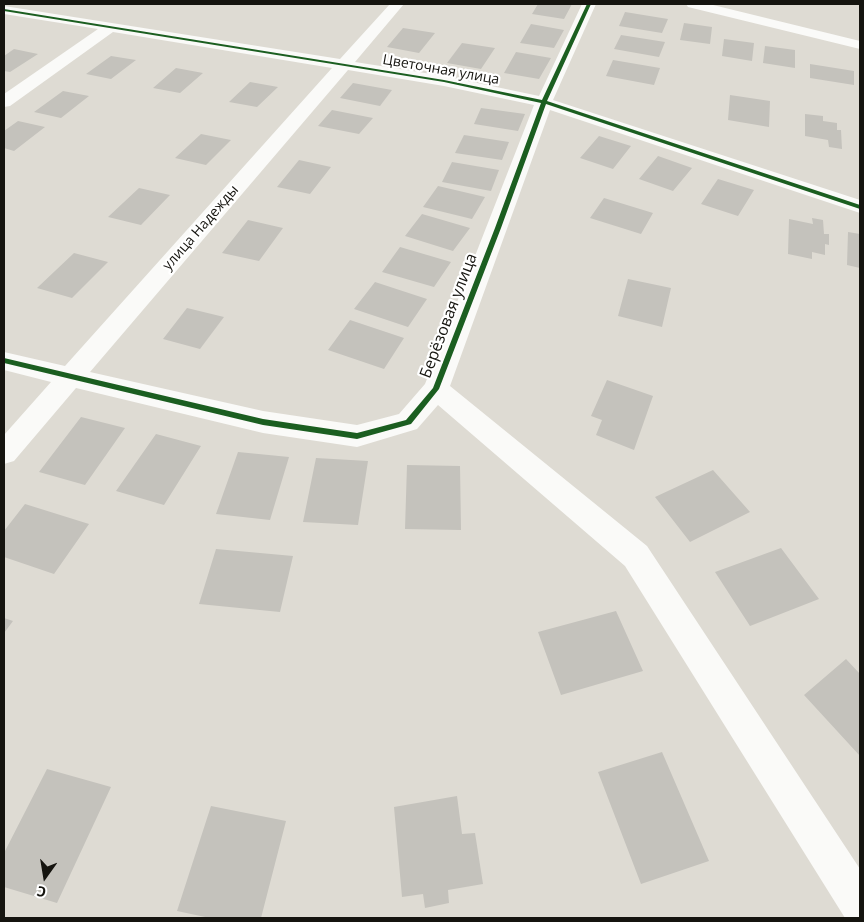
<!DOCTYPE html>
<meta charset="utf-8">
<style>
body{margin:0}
#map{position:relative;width:864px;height:922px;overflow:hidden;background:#dedbd3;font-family:"Open Sans",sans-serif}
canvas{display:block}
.frame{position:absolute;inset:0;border:5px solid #15140f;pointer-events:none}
.north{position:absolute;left:20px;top:852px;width:50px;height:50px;-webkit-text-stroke:4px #fff;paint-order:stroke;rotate:193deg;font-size:14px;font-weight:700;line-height:20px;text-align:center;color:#15140f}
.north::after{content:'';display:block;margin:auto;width:18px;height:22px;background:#15140f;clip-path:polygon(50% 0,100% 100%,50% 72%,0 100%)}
</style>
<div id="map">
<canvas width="864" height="922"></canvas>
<div class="frame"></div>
<div class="north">С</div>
</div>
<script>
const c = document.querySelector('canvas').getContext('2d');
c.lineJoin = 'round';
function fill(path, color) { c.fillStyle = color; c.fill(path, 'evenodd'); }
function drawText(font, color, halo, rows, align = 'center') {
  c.font = font + ' "Open Sans",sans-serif'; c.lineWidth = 4.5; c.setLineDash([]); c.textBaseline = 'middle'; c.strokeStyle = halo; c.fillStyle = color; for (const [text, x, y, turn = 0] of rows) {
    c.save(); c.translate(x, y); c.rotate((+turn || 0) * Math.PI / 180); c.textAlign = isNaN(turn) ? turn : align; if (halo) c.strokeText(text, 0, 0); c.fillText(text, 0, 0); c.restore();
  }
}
const building = new Path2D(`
 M538 4H572L564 19 532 14Z
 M625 12 668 19 662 33 619 26Z
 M684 23 712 27 710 44 680 40Z
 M531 24 564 30 554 48 520 43Z
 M403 28 435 33 419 53 387 47Z
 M621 35 665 42 659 57 614 49Z
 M724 39 754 43 752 61 722 56Z
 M462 43 495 48 481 69 447 63Z
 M765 46 795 50V68L763 63Z
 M14 49 38 54 10 72 4 71V56Z
 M516 52 551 58 539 79 504 73Z
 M111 56 136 60 111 79 86 74Z
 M613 60 660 68 654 85 606 76Z
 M810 64 854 71V85L810 78Z
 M176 68 203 73 180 93 153 88Z
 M250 82 278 87 257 107 229 102Z
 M353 83 392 90 380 106 340 98Z
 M63 91 89 96 61 118 34 112Z
 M730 95 770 101 769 127 728 120Z
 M481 108 525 114 518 131 474 124Z
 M332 110 373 118 359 134 318 126Z
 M805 114 823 116V121L837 123V130H841L842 149 829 147 828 140 805 136Z
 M18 121 45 127 14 151 4 148V131Z
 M201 134 231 140 206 165 175 158Z
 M464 135 509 142 502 160 455 153Z
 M599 136 631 146 613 169 580 158Z
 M658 156 692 168 673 191 639 179Z
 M299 160 331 167 310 194 277 187Z
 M452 162 499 170 491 191 442 182Z
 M718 179 754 190 738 216 701 204Z
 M438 186 485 197 472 219 423 207Z
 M139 188 170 195 141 225 108 217Z
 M604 198 653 213 641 234 590 218Z
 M422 214 470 228 453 251 405 236Z
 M812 218 823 220 824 234H829V245L825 244V255L812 252V259L788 254 789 219 813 224Z
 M248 220 283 228 259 261 222 253Z
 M848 232 860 234V268L847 265Z
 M400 247 451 262 434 287 382 272Z
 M74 253 108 262 72 298 37 288Z
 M628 279 671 288 662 327 618 316Z
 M375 282 427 299 408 327 354 309Z
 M187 308 224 317 200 349 163 339Z
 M350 320 404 338 384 369 328 350Z
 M607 380 653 396 634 450 596 435 602 420 591 416Z
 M81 417 125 428 85 485 39 472Z
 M156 434 201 446 164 505 116 491Z
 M238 452 289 457 270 520 216 514Z
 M316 458 368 461 358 525 303 522Z
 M407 465 460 466 461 530 405 529Z
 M713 470 750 512 690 542 655 497Z
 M25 504 89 524 54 574 4 557V531Z
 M781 548 819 599 750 626 715 572Z
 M216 549 293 556 280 612 199 604Z
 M616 611 643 671 561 695 538 632Z
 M4 618 13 621 4 633Z
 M846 659 860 674V756L804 695Z
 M662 752 709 861 641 884 598 772Z
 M47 769 111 787 57 903 4 887V853Z
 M457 796 462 834 475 833 483 884 448 890 449 903 425 908 423 894 402 897 394 807Z
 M211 806 286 821 261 918H210L177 911Z`);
const minor = new Path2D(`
 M390 4H404L355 62 444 76 539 96 582 4H596L553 100 860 200V213L550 110 450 386 647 546 860 869V918H845L625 566 438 405 417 429 357 447 263 433 76 388 14 461 4 464V435L51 382 4 370V352L65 366 332 68 113 32 10 106 4 107V94L98 29 4 14V6L340 59ZM348 70 444 86 534 105 425 384 399 414 357 425 263 411 90 372Z
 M686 4H709L860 41V49L688 7Z`);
const cycleway = new Path2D(`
 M587 4H591L547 101 860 205V209L546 104 501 228 439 389 411 424 357 439 263 425 4 363V358L263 419 357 433 406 420 433 388 495 228 541 103 444 82 4 11V9L444 80 542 100Z`);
const farStreetnames = [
 ["Цветочная улица",441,70,10],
 ["улица Надежды",201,228,-49]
];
const streetNames = [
 ["Берёзовая улица",449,316,-69]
];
fill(building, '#c4c2bc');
fill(minor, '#fafaf8');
fill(cycleway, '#1b5e20');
drawText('14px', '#15140f', '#fff', farStreetnames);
drawText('16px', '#15140f', '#fff', streetNames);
</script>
